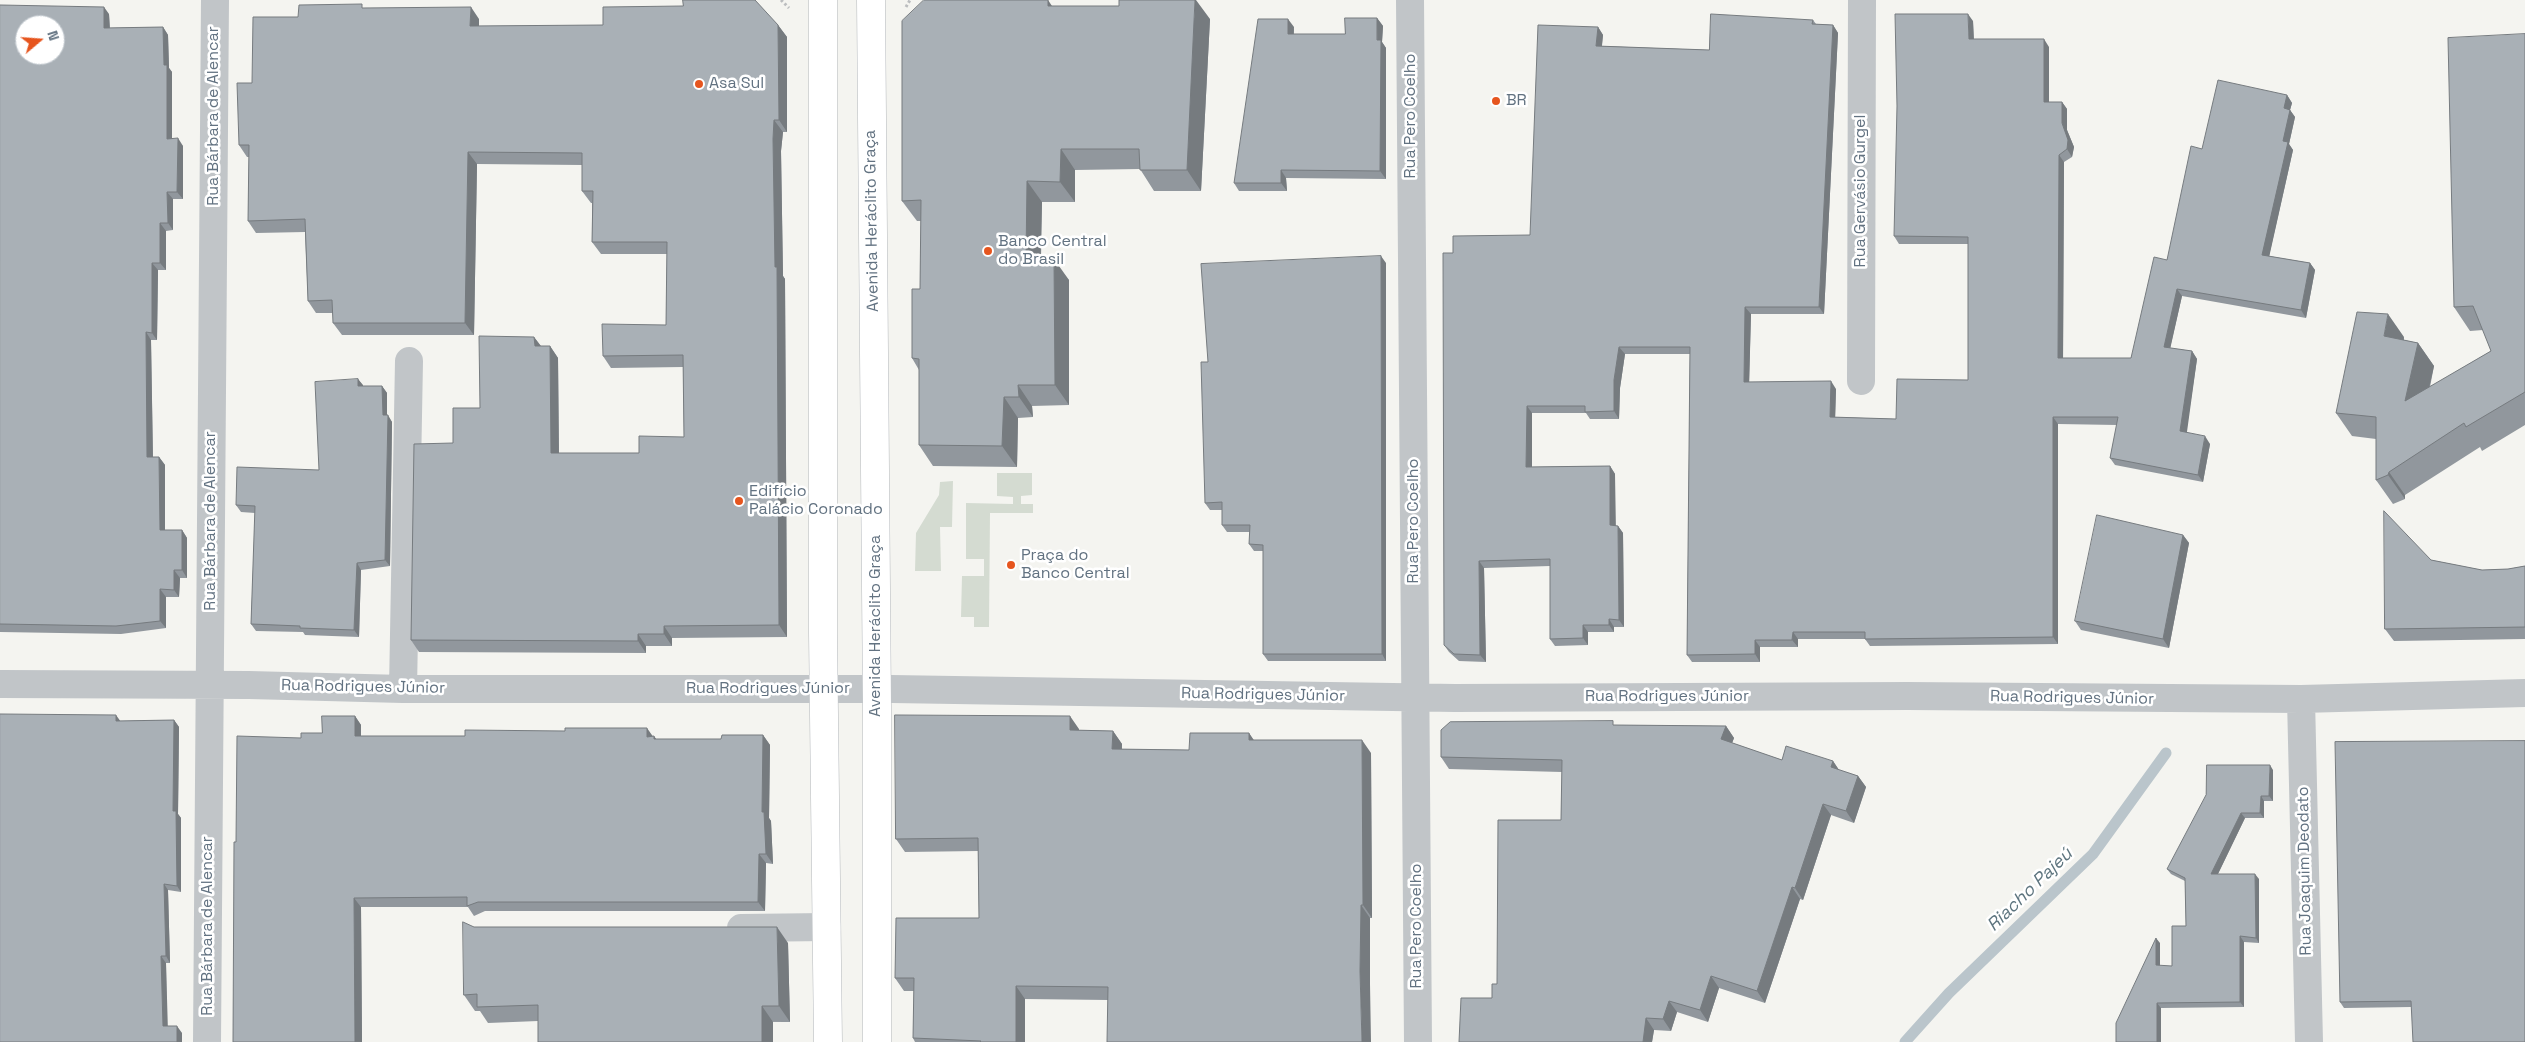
<!DOCTYPE html>
<meta charset="utf-8">
<style>
body{margin:0}
#map{position:relative;width:2525px;height:1042px;overflow:hidden;background:#f4f4f0;font-family:"Space Grotesk",sans-serif}
canvas{display:block}
.north{position:absolute;left:15px;top:15px;width:50px;height:50px;box-sizing:border-box;background:#fff;border:1px solid #c0c7cd;border-radius:50%;rotate:72deg;font-size:14px;font-weight:700;line-height:20px;text-align:center;color:#627281}
.north::after{content:'';display:block;margin:auto;width:18px;height:22px;background:#e6551e;clip-path:polygon(50% 0,100% 100%,50% 72%,0 100%)}
</style>
<div id="map">
<canvas width="2525" height="1042"></canvas>
<div class="north">N</div>
</div>
<script>
const c = document.querySelector('canvas').getContext('2d');
c.lineJoin = 'round';
function fill(path, color) { c.fillStyle = color; c.fill(path, 'evenodd'); }
function trace(path, color, width, dash) { c.strokeStyle = color; c.lineWidth = width; c.lineCap = dash ? 'butt' : 'round'; c.setLineDash(dash || []); c.stroke(path); }
function drawText(font, color, halo, rows, align = 'center') {
  c.font = font + ' "Space Grotesk",sans-serif'; c.lineWidth = 5; c.setLineDash([]); c.textBaseline = 'middle'; c.strokeStyle = halo; c.fillStyle = color; for (const [text, x, y, turn = 0] of rows) {
    c.save(); c.translate(x, y); c.rotate((+turn || 0) * Math.PI / 180); c.textAlign = isNaN(turn) ? turn : align; if (halo) c.strokeText(text, 0, 0); c.fillText(text, 0, 0); c.restore();
  }
}
const green = new Path2D(`
 M997 473H1032V495L1021 496V504H1033V513H990L989 627H974V617H961L962 576H984V559H966V503L1013 504V497L997 496Z
 M953 481 952 527H940L941 571H915L916 533 939 495 940 482Z`);
const stream = new Path2D(`
 M1905 1042 1949 993 2093 854 2166 753`);
const path = new Path2D(`
 M781 0 789 8
 M906 7 910 0`);
const minor = new Path2D(`
 M1410 0 1418 1042
 M1861 381 1862 0
 M0 684 249 685 403 689H892L1455 698 1907 696 2301 699 2525 693
 M403 689 409 361
 M2301 699 2309 1042
 M741 928 827 927
 M207 1042 215 0`);
const major = new Path2D(`
 M823 0V633L828 1042
 M871 0 877 705V1042`);
const wall = new Path2D(`
 M0 5 109 14 110 28 163 27 168 35 169 68 172 72V138L183 146V199H173V230L166 231V270H158L157 340H151L153 457H159L165 465V530H182L187 538V578H180L179 597H166V628L121 634 0 632Z
 M1052 6 1210 19 1201 191H1154L1140 169 1075 170V202H1042L1041 260 1069 280V405L1032 406 1033 417 1018 418 1017 467 933 466 919 445V370L912 358 920 289 921 221H917L902 201Z
 M365 8 479 19V26L778 25 787 37V132H783L781 151 783 276 785 279 787 637 672 638V646H646V653L419 652 411 640 453 443 534 337 541 346H550L558 358 559 453H639L684 437 683 367 611 368 603 356 666 325 667 254H601L592 242V203H591L582 191V165L477 164 474 335H342L333 323V313H316L308 301 305 232 256 233 248 221 249 157H247L239 145 252 83 298 17Z
 M1377 18 1383 26 1382 42 1386 48V179L1286 178 1287 191H1239L1234 183 1294 27V34H1345Z
 M1813 20 1816 24 1833 25 1838 33 1824 314H1751L1749 382 1836 389 1835 417 1896 419 1968 380V244H1899L1894 236 1973 21 1974 39 2049 47V102H2062L2067 109V130L2074 147 2072 157 2064 162 2063 358H2131L2167 260 2202 149 2287 95 2292 103 2290 110 2295 117 2289 144 2293 150 2269 256 2310 263 2315 270 2306 318 2182 296 2170 348 2192 351 2197 359 2186 433 2210 444 2203 482 2115 465 2110 458 2117 425 2058 424V644L1870 646 1865 639H1798V647H1760V662H1692L1687 655 1690 354H1625L1620 388 1619 419H1590L1586 413H1532V467L1610 466 1615 474V526H1618L1623 533 1624 627H1614V632H1588V645L1555 646 1550 639V566L1484 568 1486 662 1459 661 1449 652 1444 645 1453 253 1530 235 1598 27 1603 35 1602 46 1709 50Z
 M2525 34V425L2482 451 2480 447 2405 495V499L2393 504 2376 480V439L2352 436 2336 413 2404 337V340L2418 343 2434 366 2430 387 2491 351 2483 330 2470 331 2454 307Z
 M1386 263V661H1268L1263 654V551H1254L1249 544 1250 532H1227L1222 525V510H1210L1205 503 1208 362Z
 M358 379 363 386H382L387 393V415L392 422 390 566 361 570 359 637 305 635 303 632 256 631 251 624 255 513 241 512 236 505 319 470Z
 M2183 535 2189 543 2169 648 2081 630 2075 621Z
 M2431 560 2482 570 2508 569 2525 566V639L2394 641 2385 629Z
 M355 716 361 725V736H654L656 739H721L763 735 770 745 769 818 771 821 773 864 766 863 765 911H485L474 916 468 907H361L362 1042H233L236 842 322 733Z
 M174 720 179 727 178 814 181 818V892L168 890 170 963H166L167 1026 182 1033V1042H0L120 721Z
 M1616 725 1726 726 1734 738 1732 743 1782 760 1833 761 1839 770 1858 776 1866 787 1854 823 1831 815 1803 900 1800 899 1765 1003 1719 988 1708 1022 1677 1012 1671 1031 1654 1030 1652 1042H1459L1492 998 1561 820 1562 772 1449 769 1441 757Z
 M1079 729V730L1113 731 1122 744V749L1189 750 1249 733 1253 740 1371 753 1372 918H1370V984L1108 1000 1025 999V1042H915L913 1038 914 991H904L895 978 979 918 978 851 905 852 896 839Z
 M2525 741 2411 1007 2344 1008 2340 1002Z
 M2273 770V801H2264V818H2245L2218 874 2259 879V943L2244 942V1007L2161 1008 2116 1042 2160 943V966H2172L2186 926 2185 881 2171 874 2167 869Z
 M474 927 788 943 790 1022 538 1021 488 1023 480 1011H475L464 995Z`);
const shadedWall = new Path2D(`
 M1048 0 1062 21 1048 6Z
 M1195 0H1196L1210 19 1201 191 1187 170Z
 M104 7 109 14 110 35 104 28Z
 M471 7 479 19V38L470 26Z
 M1968 14 1973 21 1974 46 1969 39Z
 M1377 18 1383 26 1382 42 1386 48V179L1380 171Z
 M1288 19 1294 27 1293 42 1288 34Z
 M778 25 787 37V132L779 120Z
 M1833 25 1838 33 1824 314 1819 307Z
 M163 27 168 35 169 68 172 72V146L167 139 164 65Z
 M1598 27 1603 35 1601 53 1596 46Z
 M2044 39 2049 47V110L2044 102Z
 M2287 95 2292 103 2290 110 2295 117 2289 144 2293 150 2268 262 2262 255 2283 141 2284 108Z
 M2062 102 2067 109V130L2074 147 2072 157 2067 149 2062 123Z
 M774 120 783 132 781 151 783 276 785 279 787 637 779 625 773 139Z
 M178 138 183 146V199L177 192Z
 M1061 149 1075 170V202L1060 182Z
 M468 152 477 164 474 335 465 323Z
 M2059 155 2064 162 2063 365 2058 358Z
 M1281 170 1286 178 1287 191 1281 183Z
 M1027 181 1042 202 1040 281 1026 260Z
 M167 192 173 199V230L168 223Z
 M160 223 166 231V270L160 263Z
 M1381 256 1386 263V661L1382 654Z
 M1054 259 1069 280V405L1055 385Z
 M152 263 158 270 157 340 152 333Z
 M2310 263 2315 270 2306 318 2301 310Z
 M2177 289 2182 296 2169 354 2164 347Z
 M1745 307 1751 314 1749 389 1744 382Z
 M2388 314 2404 337 2400 360 2384 336Z
 M146 332 151 340 153 465 147 457Z
 M534 337 543 349 535 346Z
 M2418 343 2434 366 2421 424 2405 401Z
 M550 346 558 358 559 465 551 453Z
 M1619 347 1625 354 1620 388 1619 419 1614 411V380Z
 M2192 351 2197 359 2186 439 2180 431Z
 M358 379 363 385V393L358 386Z
 M1831 381 1836 389 1835 424 1830 417Z
 M1018 385 1032 406 1033 417 1019 397Z
 M382 386 387 393V422L383 415Z
 M1004 397 1018 418 1017 467 1002 446Z
 M1527 406 1532 413V474L1526 467Z
 M388 415 392 422 390 566 385 560Z
 M2053 417 2058 424V644L2053 637Z
 M2205 436 2210 444 2203 482 2198 475Z
 M159 457 165 465V538L160 530Z
 M1610 466 1615 474 1616 533 1610 525Z
 M2389 472 2405 495V499L2388 475Z
 M1618 526 1623 533 1624 627 1619 620Z
 M182 530 187 538V578L182 570Z
 M2183 535 2189 543 2169 648 2163 639Z
 M1479 561 1484 568 1486 662 1480 655Z
 M357 563 361 570 359 637 354 630Z
 M174 570 180 578 179 597 174 590Z
 M160 589 166 597V628L160 621Z
 M1609 619 1614 627V632L1609 625Z
 M1583 625 1588 632V645L1583 638Z
 M664 626 672 638V646L664 634Z
 M1793 632 1798 639V647L1792 640Z
 M638 634 646 646V653L638 641Z
 M1755 640 1760 647V662L1755 654Z
 M116 715 121 722 116 721Z
 M355 716 361 725V746L355 736Z
 M1070 716 1079 729V743L1070 730Z
 M174 720 179 727 178 814 181 818V892L177 886 173 811Z
 M1726 726 1734 738 1729 751 1721 739Z
 M647 728 654 738V736L661 746 647 737Z
 M1113 731 1122 744 1121 762 1112 749Z
 M1249 733 1258 746 1249 740Z
 M763 735 770 745 769 818 771 821 773 864 766 854 762 812Z
 M1362 740 1371 753 1372 918 1363 905Z
 M1833 761 1841 773 1831 767Z
 M2270 765 2273 770V801L2269 796Z
 M1858 776 1866 787 1854 823 1846 811Z
 M2261 796 2264 801V818L2260 813Z
 M1823 804 1831 815 1803 900 1795 888Z
 M2241 813 2245 818 2215 880 2211 874Z
 M759 854 766 863 765 911 758 902Z
 M2255 874 2259 879V943L2256 938Z
 M164 884 168 890 170 963 166 956Z
 M1792 887 1800 899 1765 1003 1757 991Z
 M354 898 361 907 362 1042H355Z
 M1361 905 1370 918V984L1371 1042H1362L1360 971Z
 M777 927 788 943 790 1022 779 1006Z
 M2240 936 2244 942V1007L2240 1002Z
 M2156 938 2160 943V971L2156 965Z
 M161 956 166 963 168 1033 163 1026Z
 M1711 976 1719 988 1708 1022 1700 1010Z
 M1016 986 1025 999V1042H1016Z
 M1669 1001 1677 1012 1671 1031 1663 1019Z
 M2157 1003 2161 1008V1042H2157Z
 M762 1006 773 1022V1042H762Z
 M1646 1018 1654 1030 1652 1042H1643Z
 M177 1026 182 1033V1042H177Z`);
const building = new Path2D(`
 M683 0H755L778 25 779 120H774L773 139 775 267H777L779 625 664 626V634H638V641L411 640 414 444 453 443V408H480L479 336 534 337 535 346H550L551 453H639V436L684 437 683 355 603 356 602 324 666 325 667 242H592L593 191H582V153L468 152 465 323H333L332 300 308 301 305 219 248 221 249 145H239L237 83H252L253 17H298L299 5 362 4V8L471 7 470 26 603 25V7L683 6Z
 M924 0H1048V6H1119V0H1195L1187 170H1140L1139 149H1061L1060 182 1027 181 1026 260 1054 259 1055 385H1018L1019 397H1004L1002 446 919 445V359L912 358V289H920L921 200 902 201V21Z
 M0 5 104 7V28L163 27 164 65H167V139L178 138 177 192H167L168 223H160V263H152V333L146 332 147 457H159L160 530H182V570H174V590L160 589V621L116 626 0 624ZM25 25H55V55H25Z
 M1711 14 1813 20 1812 24 1833 25 1819 307H1745L1744 382 1831 381 1830 417 1896 419 1897 379 1968 380V237L1894 236 1897 106 1895 14H1968L1969 39H2044V102H2062V123L2068 140 2067 149 2059 155 2058 358H2131L2154 257 2167 260 2191 146 2202 149 2218 80 2287 95 2284 108 2290 110 2283 141 2288 142 2262 255 2310 263 2301 310 2177 289 2164 347 2192 351 2180 431 2205 436 2198 475 2110 458 2118 417H2053V637L1865 639V632H1793L1792 640H1755V654L1687 655 1690 347H1619L1614 380V411L1585 412V406H1527L1526 467 1610 466V525L1618 526 1619 620 1609 619V625H1583V638L1550 639V559L1479 561 1480 655 1454 654 1444 645 1443 253H1453V236L1530 235 1538 25 1598 27 1596 46 1709 50Z
 M1345 18H1377V40H1381L1380 171 1281 170V183H1234L1258 19H1288V34H1345Z
 M2525 34V392L2466 427 2464 423 2389 472 2388 475 2376 480V417L2336 413 2357 312 2388 314 2384 336 2418 343 2405 401 2491 351 2473 306 2454 307 2448 38Z
 M1381 256 1382 654H1263V545L1249 544 1250 525H1222V502L1205 503 1201 362H1208L1201 264Z
 M358 379V386H382L383 415H388L385 560 357 563 354 630 300 628V626L251 624 255 506 236 505 237 467 319 470 315 382Z
 M2384 511 2431 560 2482 570 2508 569 2525 566V627L2385 629Z
 M2097 515 2183 535 2163 639 2075 621Z
 M0 714 116 715V721L174 720 173 811H176L177 886 164 884 166 956H161L163 1026H177V1042H0Z
 M895 715 1070 716V730L1113 731 1112 749 1189 750 1190 733H1249V740H1362L1363 905H1361L1360 971 1362 1042H1107L1108 987 1016 986V1042H980L981 1041 913 1038 914 978H895L896 918H979L978 838 896 839Z
 M322 716H355V736H465V730L565 731V728H647V737L654 736V739H721L722 735H763L762 812H764L766 854H759L758 902H478L467 906V897L354 898 355 1042H233L234 842H236L237 736 301 738V733H322Z
 M1613 721V725L1726 726 1721 739 1782 760 1786 746 1833 761 1831 767 1858 776 1846 811 1823 804 1795 888 1792 887 1757 991 1711 976 1700 1010 1669 1001 1663 1019 1646 1018 1643 1042H1459L1461 998H1492V984H1497L1498 820H1561L1562 760 1441 757V730L1450 722Z
 M2525 741V1042H2413L2411 1001 2340 1002 2335 742Z
 M2207 765H2270L2269 796H2261L2260 813H2241L2211 874H2255L2256 938 2240 936V1002L2157 1003V1042H2116V1023L2156 938V965L2172 966V926H2186L2185 878 2167 869 2206 795Z
 M463 922 474 927H777L779 1006H762V1042H538V1005L477 1007V994L464 995Z`);
const markers = [
 [699,84,5,"#e6551e"],
 [1496,101,5,"#e6551e"],
 [988,251,5,"#e6551e"],
 [739,501,5,"#e6551e"],
 [1011,565,5,"#e6551e"]
];
const poiNames = [
 ["Asa Sul",709,84],
 ["BR",1506,101],
 ["Banco Central",998,242],
 ["do Brasil",998,260],
 ["Edifício",749,492],
 ["Palácio Coronado",749,510],
 ["Praça do",1021,556],
 ["Banco Central",1021,574]
];
const streetNames = [
 ["Rua Bárbara de Alencar",214,116,-90],
 ["Rua Pero Coelho",1411,116,-90],
 ["Rua Gervásio Gurgel",1861,191,-90],
 ["Avenida Heráclito Graça",872,221,-91],
 ["Rua Bárbara de Alencar",211,521,-90],
 ["Rua Pero Coelho",1414,521,-90],
 ["Avenida Heráclito Graça",876,626,-90],
 ["Rua Rodrigues Júnior",363,687,1],
 ["Rua Rodrigues Júnior",768,689],
 ["Rua Rodrigues Júnior",1263,695,1],
 ["Rua Rodrigues Júnior",1667,697],
 ["Rua Rodrigues Júnior",2072,698,1],
 ["Rua Joaquim Deodato",2305,871,-91],
 ["Rua Bárbara de Alencar",208,926,-90],
 ["Rua Pero Coelho",1417,926,-90]
];
const waterNames = [
 ["Riacho Pajeú",2030,890,-44]
];
fill(green, '#d4dbd1');
trace(stream, '#bac5cb', 11);
trace(major, '#b4b8bc', 29);
trace(path, '#bbbdbf', 3, [2.5, 2.5]);
trace(minor, '#c1c5c8', 28);
trace(major, '#fff', 28);
fill(wall, '#91979d');
fill(shadedWall, '#767b7f');
fill(building, '#a9b0b6');
trace(building, '#767b7f', 1);
for (const [x, y, r, color] of markers) { const dot = new Path2D(); dot.arc(x, y, r, 0, 2 * Math.PI); c.fillStyle = color; c.fill(dot); trace(dot, '#fff', 2); }
drawText('16px', '#627281', '#fff', poiNames, 'left');
drawText('16px', '#627281', '#fff', streetNames);
drawText('italic 18px', '#5e757f', '#fff', waterNames);
</script>
